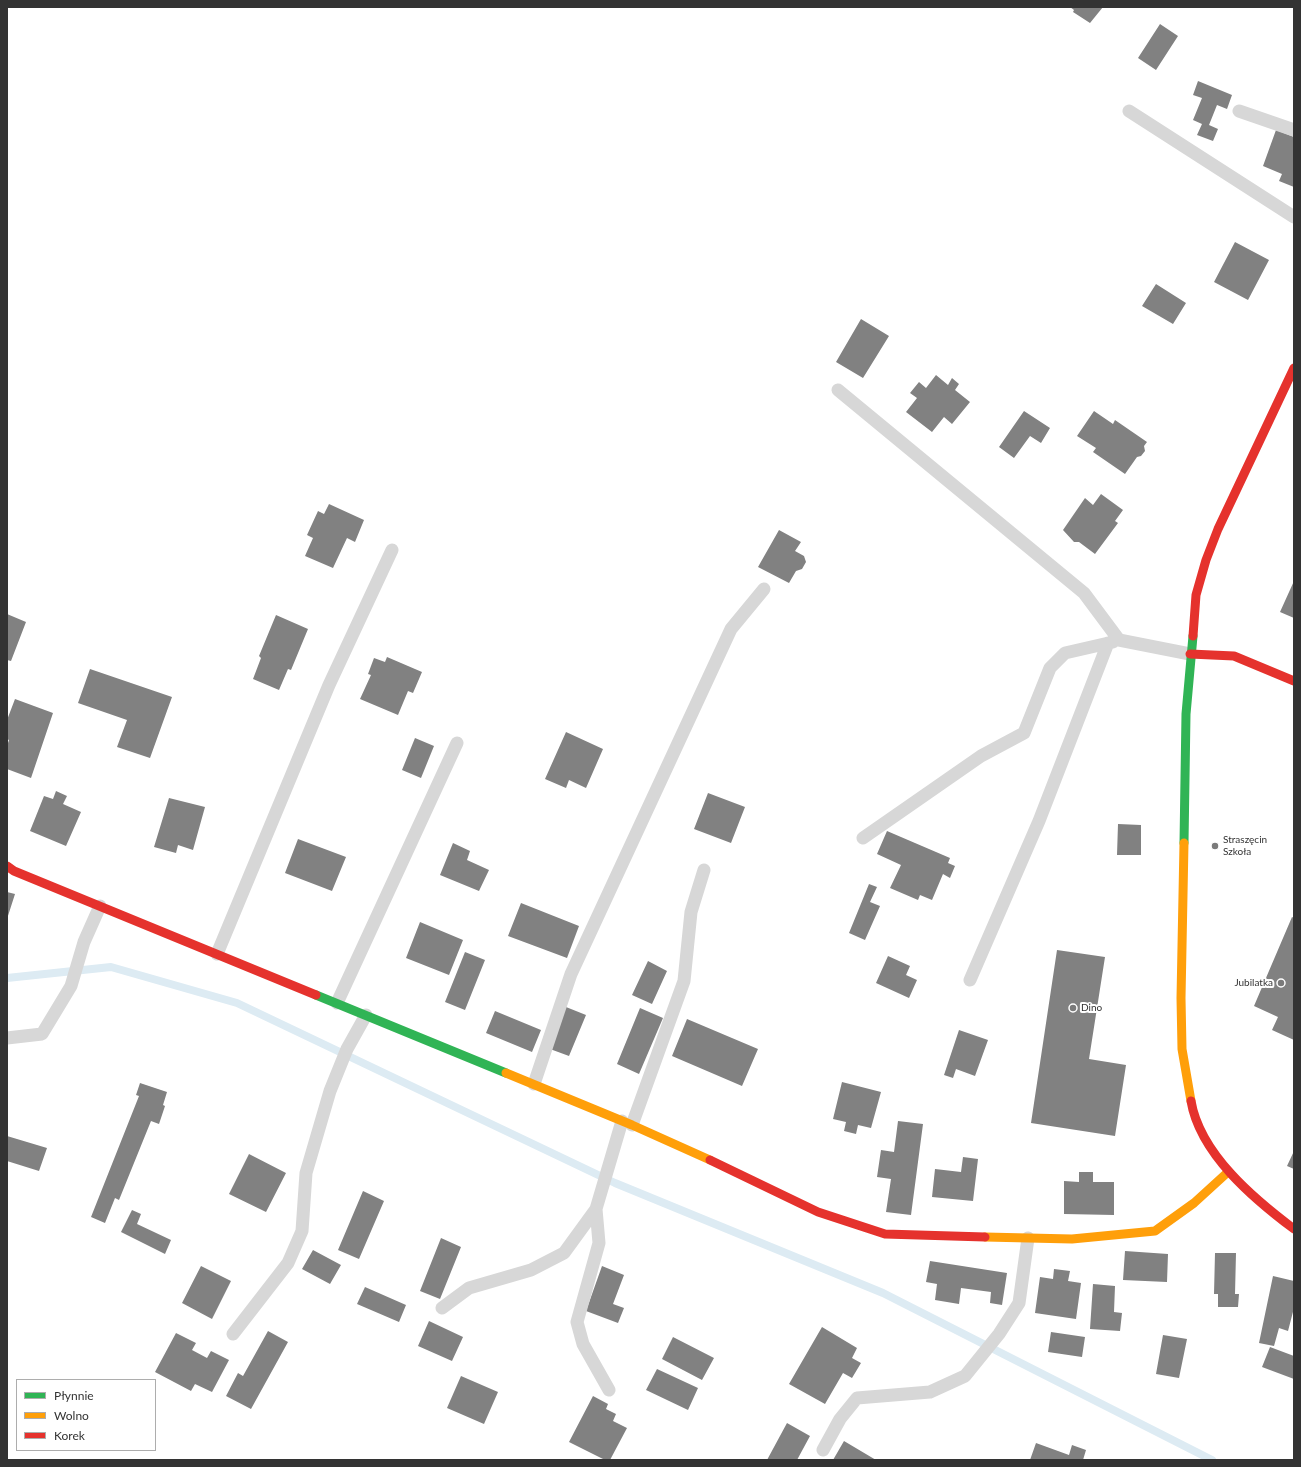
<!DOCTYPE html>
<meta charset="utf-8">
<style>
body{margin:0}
#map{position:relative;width:1301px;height:1467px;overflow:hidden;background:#fff;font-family:Lato,sans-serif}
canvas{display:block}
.frame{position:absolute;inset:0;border:8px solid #333;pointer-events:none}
.legend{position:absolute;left:16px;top:1379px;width:140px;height:72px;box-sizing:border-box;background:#fff;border:1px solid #adadad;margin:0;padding:5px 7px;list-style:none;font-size:12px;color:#333}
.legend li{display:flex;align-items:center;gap:8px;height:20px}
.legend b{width:20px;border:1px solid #adadad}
</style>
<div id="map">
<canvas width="1301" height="1467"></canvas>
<div class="frame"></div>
<ul class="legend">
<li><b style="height:5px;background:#30b455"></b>Płynnie</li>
<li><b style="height:5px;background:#ff9f0a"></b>Wolno</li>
<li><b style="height:5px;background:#e5322d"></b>Korek</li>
</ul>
</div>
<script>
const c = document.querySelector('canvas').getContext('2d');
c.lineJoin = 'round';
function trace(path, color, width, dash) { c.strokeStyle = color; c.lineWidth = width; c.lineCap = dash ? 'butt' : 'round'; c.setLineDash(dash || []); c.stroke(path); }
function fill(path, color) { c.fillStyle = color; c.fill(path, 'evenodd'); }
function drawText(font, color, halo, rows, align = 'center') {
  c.font = font + ' Lato,sans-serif'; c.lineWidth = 4; c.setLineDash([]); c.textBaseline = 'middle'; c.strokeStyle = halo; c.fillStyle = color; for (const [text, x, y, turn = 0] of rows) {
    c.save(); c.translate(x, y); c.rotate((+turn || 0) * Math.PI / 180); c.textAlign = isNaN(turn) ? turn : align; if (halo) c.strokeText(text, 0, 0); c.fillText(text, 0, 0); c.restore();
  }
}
const stream = new Path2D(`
 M7 978 111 967 237 1003 615 1183 883 1293 1212 1460`);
const building = new Path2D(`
 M1070 7H1103L1090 23 1073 12 1074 10Z
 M1160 24 1178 36 1156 70 1138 58Z
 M1198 81 1232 95 1227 109 1217 105 1209 125 1218 129 1213 141 1197 135 1202 124 1193 120 1202 98 1193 95Z
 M1276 130 1294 137V187L1279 181 1282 174 1263 166Z
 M1235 242 1269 260 1248 300 1214 282Z
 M1156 284 1186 303 1173 324 1142 306Z
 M861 319 889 336 863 378 836 362Z
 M936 375 948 385 952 378 959 384 955 390 970 402 952 424 944 417 932 432 906 412 917 398 910 393 919 382 926 388Z
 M1024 411 1050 428 1041 443 1030 436 1014 458 999 447Z
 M1094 411 1113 424 1115 420 1147 442 1144 446 1145 451 1141 456 1137 457 1125 474 1093 452 1096 448 1077 436Z
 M1101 494 1123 510 1115 521 1118 523 1095 554 1079 542H1074L1063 530 1085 498 1093 505Z
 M329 504 364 520 355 542 347 538 333 568 305 556 313 538 307 535 318 511 324 514Z
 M779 530 801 542 795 551 804 556 806 562 802 569 796 571 789 583 758 567Z
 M1294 581V618L1280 612Z
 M7 614 26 622 11 661 7 660Z
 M276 615 308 629 291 670 288 669 279 690 253 679 261 658 259 656Z
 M387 657 422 672 413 693 408 691 398 715 360 699 371 675 368 674 374 658 385 662Z
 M90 669 172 697 150 758 117 747 127 720 78 703Z
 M15 699 53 713 31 778 7 769V746L9 740 7 739V720Z
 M566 732 603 749 586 788 569 780 566 788 545 779Z
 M415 738 434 746 421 778 402 770Z
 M56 791 67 796 63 804 81 812 66 846 30 831 44 796 53 799Z
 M708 793 745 807 731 843 694 829Z
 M169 798 205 807 193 850 178 845 176 853 154 847Z
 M1118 824 1141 825V855H1117Z
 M887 831 950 858 948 863 955 866 950 878 943 874 932 900 920 895 918 900 890 888 901 865 877 854Z
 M298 839 346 857 332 891 285 873Z
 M453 843 470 851 467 860 489 870 479 891 440 875Z
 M869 884 877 887 870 902 880 906 865 940 849 933Z
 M7 892 15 894 7 919Z
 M521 903 579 926 567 958 508 936Z
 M1292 917 1294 918V1040L1272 1030 1278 1017 1254 1006Z
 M420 922 463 940 449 975 406 958Z
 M1057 950 1105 957 1089 1059 1126 1065 1115 1136 1031 1123Z
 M465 952 485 960 465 1010 445 1002Z
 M888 956 910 966 906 975 917 980 909 998 876 983Z
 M648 961 667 971 652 1004 632 995Z
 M566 1007 586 1015 569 1056 550 1049Z
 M640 1008 663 1018 639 1074 617 1064Z
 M495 1011 541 1030 532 1052 486 1033Z
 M687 1019 758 1049 742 1086 672 1056Z
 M959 1030 988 1040 975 1076 956 1069 953 1078 944 1075Z
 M842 1082 881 1092 871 1128 858 1125 856 1134 844 1131 846 1122 833 1119Z
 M140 1083 167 1092 163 1105 165 1106 159 1124 151 1121 119 1200 115 1198 105 1223 91 1217 139 1096 136 1095Z
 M898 1121 923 1124 911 1215 886 1212 891 1179 877 1177 881 1150 894 1152Z
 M7 1136 47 1148 39 1171 7 1161Z
 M1294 1151V1169L1287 1166Z
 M249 1154 286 1173 266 1212 229 1194Z
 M963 1157 978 1159 973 1201 932 1197 935 1169 961 1172Z
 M1079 1172H1093V1182H1114V1215L1064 1214V1181L1079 1182Z
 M363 1191 384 1201 359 1259 338 1250Z
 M132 1210 141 1214 137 1224 171 1240 165 1254 121 1232Z
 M441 1238 461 1247 440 1299 420 1291Z
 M313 1250 341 1265 330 1284 302 1269Z
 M1125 1251 1168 1254 1167 1282 1123 1280Z
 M1215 1253H1236L1235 1294H1239L1238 1307H1218V1294H1214Z
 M930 1261 1007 1273 1002 1305 990 1303 991 1292 961 1288 959 1304 935 1300 937 1284 926 1282Z
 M201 1266 231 1281 212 1319 182 1303Z
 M602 1266 624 1275 613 1304 624 1308 618 1323 586 1311Z
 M1054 1269 1070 1271 1068 1281 1081 1283 1076 1319 1035 1313 1040 1277 1053 1279Z
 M1273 1276 1294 1281V1308L1288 1331 1279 1328 1274 1346 1259 1343Z
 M1093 1284 1115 1286 1114 1312 1122 1313 1120 1331 1090 1329Z
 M365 1287 406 1305 399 1322 357 1304Z
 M429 1321 463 1337 452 1361 418 1346Z
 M822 1327 857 1348 852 1358 861 1363 852 1378 843 1373 825 1404 789 1384Z
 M268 1331 288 1342 251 1409 226 1396 238 1373 243 1376Z
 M1051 1332 1085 1337 1082 1357 1048 1352Z
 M176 1333 196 1343 192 1350 207 1358 211 1351 229 1360 212 1392 195 1384 191 1391 155 1372Z
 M1163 1335 1187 1339 1179 1378 1156 1374Z
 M673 1337 714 1358 702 1380 662 1359Z
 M1270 1347 1294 1356V1379L1262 1367Z
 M657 1369 698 1388 688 1410 646 1390Z
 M461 1376 498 1392 484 1424 447 1408Z
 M593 1396 608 1404 606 1409 616 1414 613 1421 627 1428 610 1460H605L569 1442Z
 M787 1423 810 1436 797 1460H767Z
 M844 1441 876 1460H833Z
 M1036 1443 1069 1455 1072 1445 1086 1450 1083 1460H1030Z`);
const lane = new Path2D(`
 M1129 111 1294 217
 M1239 111 1294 130
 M838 390 1084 593 1119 640 1190 654
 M863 838 981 756 1024 733 1050 668 1065 653 1113 642
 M217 954 329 685 392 550
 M970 980 1039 821 1108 643
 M337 1003 457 743
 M7 1038 42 1034 71 986 84 942 100 906
 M534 1084 571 974 731 629 764 589
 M632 1125 684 981 691 912 704 870
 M596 1209 599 1243 577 1322 583 1344 609 1390
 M442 1308 469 1288 531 1270 564 1253 596 1209 622 1121
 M233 1334 288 1263 302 1231 306 1173 330 1091 347 1049 366 1015
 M823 1450 840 1419 857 1398 930 1392 965 1376 999 1334 1019 1303 1028 1238`);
const fast = new Path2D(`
 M1184 843 1186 714 1193 636
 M316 995 506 1073`);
const slow = new Path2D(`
 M1184 843 1181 998 1182 1049 1191 1101
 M506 1073 632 1125 710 1160
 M985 1237 1072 1239 1155 1231 1194 1203 1228 1172`);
const jam = new Path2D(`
 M1193 636 1196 595 1206 560 1218 529 1294 368
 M1190 654 1234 656 1294 681
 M7 866 14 871 316 995
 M1191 1101C1200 1154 1254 1199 1294 1229
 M710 1160 818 1212 885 1234 985 1237`);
const markers = [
 [1215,846,4,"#7a7a7a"],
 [1281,983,4,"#7a7a7a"],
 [1073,1008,4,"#7a7a7a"]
];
const poiNames = [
 ["Straszęcin",1223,840],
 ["Szkoła",1223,852],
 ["Jubilatka",1273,983,"right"],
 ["Dino",1081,1008]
];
trace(stream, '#ddebf3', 8);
fill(building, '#818181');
trace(lane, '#d7d7d7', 13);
trace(fast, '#30b455', 9);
trace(slow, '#ff9f0a', 9);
trace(jam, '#e5322d', 9);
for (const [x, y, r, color] of markers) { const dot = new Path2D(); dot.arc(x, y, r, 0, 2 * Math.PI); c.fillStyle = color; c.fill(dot); trace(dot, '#fff', 1.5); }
drawText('10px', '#333', '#fff', poiNames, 'left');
</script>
